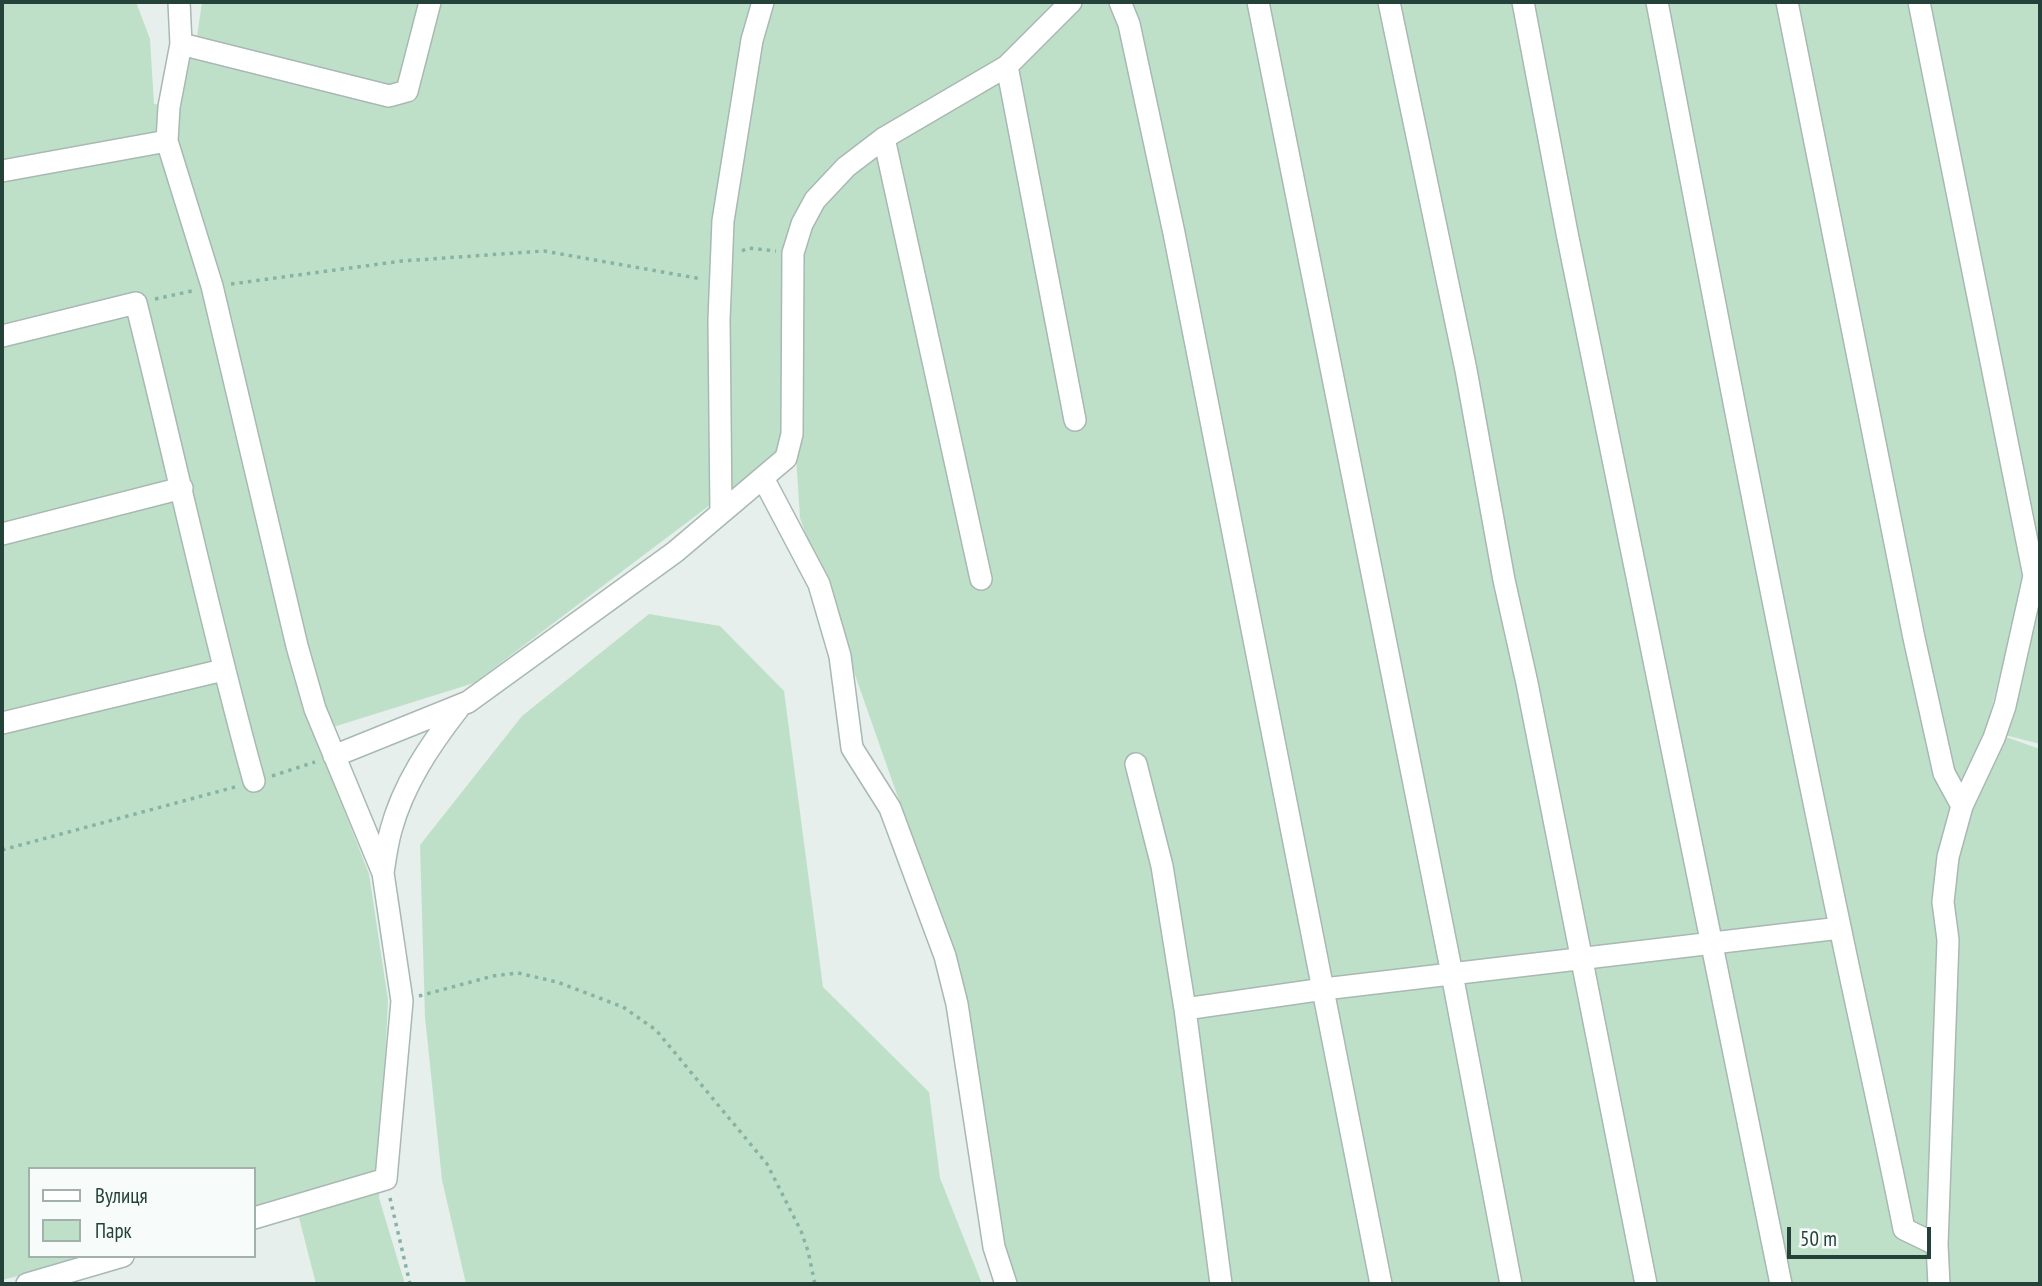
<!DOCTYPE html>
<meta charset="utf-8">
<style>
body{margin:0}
#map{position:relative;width:2042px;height:1286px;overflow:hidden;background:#e6efeb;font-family:"PT Sans Narrow",sans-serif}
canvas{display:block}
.frame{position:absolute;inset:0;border:4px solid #24423a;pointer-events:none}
.legend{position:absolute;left:28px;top:1167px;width:228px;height:91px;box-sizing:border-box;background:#f7fbf9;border:2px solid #a3b1ad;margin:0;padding:9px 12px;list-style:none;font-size:21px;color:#24423a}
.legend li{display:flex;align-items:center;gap:14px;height:35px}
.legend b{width:35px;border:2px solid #a3b1ad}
.scale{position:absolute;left:1787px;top:1227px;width:144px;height:32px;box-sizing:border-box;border:4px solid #24423a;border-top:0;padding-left:9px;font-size:21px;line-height:24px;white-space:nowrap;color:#24423a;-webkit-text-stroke:5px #f7fbf9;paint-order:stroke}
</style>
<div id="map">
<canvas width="2042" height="1286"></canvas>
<div class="frame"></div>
<ul class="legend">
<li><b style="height:9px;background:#fff"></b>Вулиця</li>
<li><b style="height:19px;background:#bfe0c8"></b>Парк</li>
</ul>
<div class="scale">50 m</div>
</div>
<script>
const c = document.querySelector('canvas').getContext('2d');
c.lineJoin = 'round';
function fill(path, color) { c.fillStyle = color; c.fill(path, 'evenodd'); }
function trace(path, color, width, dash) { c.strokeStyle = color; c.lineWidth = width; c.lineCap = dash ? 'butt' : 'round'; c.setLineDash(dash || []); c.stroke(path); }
const green = new Path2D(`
 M2 2H136L150 39 154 104 178 108 182 59 195 51 202 2H2040V547L2026 573 1986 730 2040 749V1284H1014L1010 1278 955 960 800 518 795 441 474 683 314 733 369 874 388 1000 379 1198 405 1284H316L296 1206 254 1216V1169H30V1256H96L2 1280Z
 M2040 583V744L2005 735Z
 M649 614 720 626 784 691 823 987 929 1092 940 1178 982 1284H466L442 1180 425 1017 420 845 522 716Z`);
const path = new Path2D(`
 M742 251 748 248 776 251
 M231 284 402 261 544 251 702 279
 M155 299 192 291
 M272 776 315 762
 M2 850 235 787
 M419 996 493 976 518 973 557 982 623 1007 656 1030 767 1164 801 1231 808 1251 815 1284
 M390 1198 410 1284`);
const minor = new Path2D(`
 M179 2 181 44 169 107 167 141 212 286 297 646 315 709 383 873 402 1001 386 1179 254 1218
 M1120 2 1129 24 1174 233 1381 1284
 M1258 2 1452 974 1511 1284
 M1389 2 1466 370 1504 580 1527 683 1646 1284
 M1523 2 1567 233 1781 1284
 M1657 2C1716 311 1775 619 1840 927 1861 1028 1884 1128 1904 1229L1937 1245
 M1787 2 1914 638 1944 773 1962 806
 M1919 2 2034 576
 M181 44 389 96 407 91 430 2
 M1007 66 1075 420
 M884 138 981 579
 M2 171 167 141
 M2 336 136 303C176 462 210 623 254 781
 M763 478 819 584 840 656 852 748 890 808 945 956 957 1004 994 1247 1006 1284
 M721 513 719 320 723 221 752 40 763 2
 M2 534 182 488
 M2 723 223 670
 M334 756 468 702 675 552 786 458 792 434 793 253 802 224 815 200 846 167 884 138 1007 66 1071 2
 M1136 764 1162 866 1185 1009 1221 1284
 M383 873C385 859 387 844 391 830 403 785 430 745 458 709
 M1185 1009 1324 989 1840 928
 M27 1284 123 1256
 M1939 1284 1937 1245 1948 940 1943 902 1948 857 1962 806 1994 738 2005 706 2034 576 2040 564`);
fill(green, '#bfe0c8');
trace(minor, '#a8b8b2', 24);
trace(path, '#86b3a5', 3.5, [3.5, 5]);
trace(minor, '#fff', 21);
</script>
